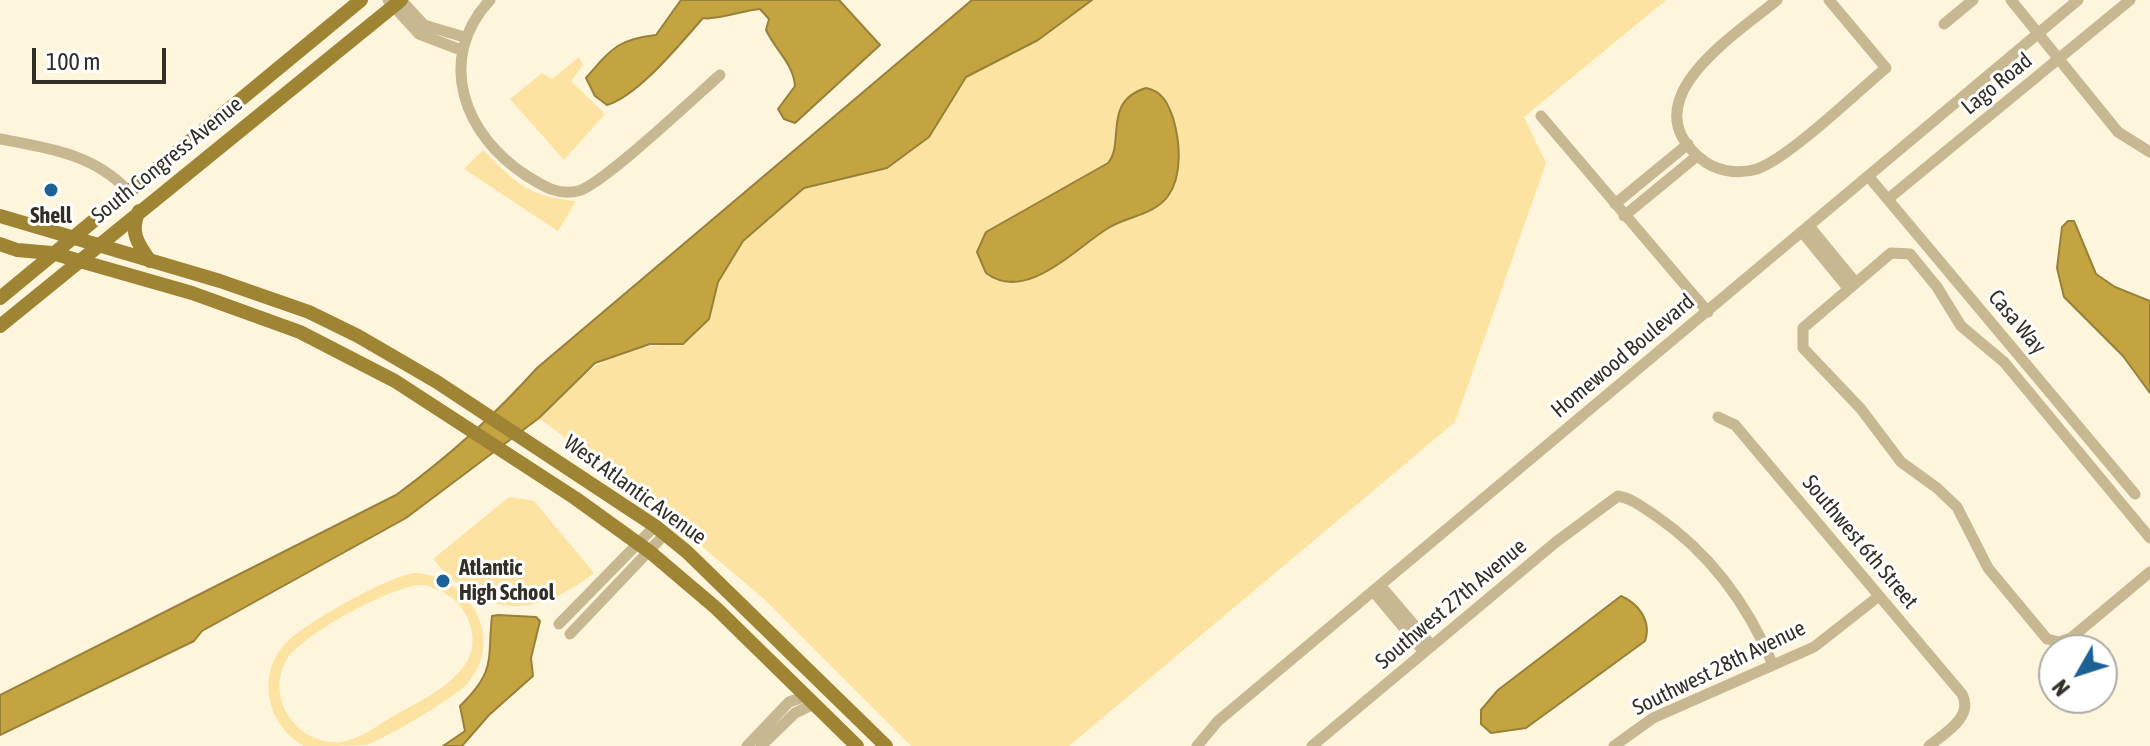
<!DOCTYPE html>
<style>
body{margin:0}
#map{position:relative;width:2150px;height:746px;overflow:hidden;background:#fef5dd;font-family:"Asap Condensed",sans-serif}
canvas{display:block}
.north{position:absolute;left:2038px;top:634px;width:80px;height:80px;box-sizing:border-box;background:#fff;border:2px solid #adaca8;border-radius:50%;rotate:231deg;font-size:22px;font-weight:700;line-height:32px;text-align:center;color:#322f26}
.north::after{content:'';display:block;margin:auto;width:28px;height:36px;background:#1d6297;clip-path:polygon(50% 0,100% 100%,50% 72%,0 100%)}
.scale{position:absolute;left:32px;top:48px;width:134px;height:36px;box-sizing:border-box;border:4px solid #322f26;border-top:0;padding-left:10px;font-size:24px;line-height:28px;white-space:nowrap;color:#322f26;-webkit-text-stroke:6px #fff;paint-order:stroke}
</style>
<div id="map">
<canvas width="2150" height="746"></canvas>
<div class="north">N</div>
<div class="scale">100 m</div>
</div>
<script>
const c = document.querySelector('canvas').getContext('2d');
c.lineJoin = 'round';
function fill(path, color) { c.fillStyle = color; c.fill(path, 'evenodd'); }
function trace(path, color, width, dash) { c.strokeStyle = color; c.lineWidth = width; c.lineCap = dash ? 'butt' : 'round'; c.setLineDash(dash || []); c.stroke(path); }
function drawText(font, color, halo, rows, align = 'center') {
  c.font = font + ' "Asap Condensed",sans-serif'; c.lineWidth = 6; c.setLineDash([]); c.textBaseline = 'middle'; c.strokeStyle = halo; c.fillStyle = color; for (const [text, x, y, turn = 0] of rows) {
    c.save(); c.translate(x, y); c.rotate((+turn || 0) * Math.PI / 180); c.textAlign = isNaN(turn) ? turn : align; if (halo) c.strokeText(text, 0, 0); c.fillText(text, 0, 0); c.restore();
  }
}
const green = new Path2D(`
 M1092 0H1666L1524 117 1546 163 1455 422 1069 746H911L763 598 646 499 539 418C590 368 607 345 683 344L709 319 717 282 743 241 804 188 849 178 929 137 966 77 1038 40Z
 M579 57 583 65 571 81 605 114 564 160 510 99 542 73 552 79Z
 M483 150C517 184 527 196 576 201L558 231 464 169Z
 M509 497 534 501 594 573C536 619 482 619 433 559Z
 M414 573C469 575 507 639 467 684 454 698 385 739 366 745 349 746 322 746 304 746 268 726 256 677 284 645 302 624 387 577 414 573ZM423 585C442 589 457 598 466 615 493 668 431 695 395 715 378 725 360 739 341 742 297 746 264 697 287 659 303 634 394 584 423 585Z`);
const water = new Path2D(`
 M681 0H839L880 45 795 123 784 119 778 109 795 86C793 63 776 51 766 30L769 19 760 9C745 10 713 21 703 18 680 44 639 95 607 105L595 96 586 78C611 49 618 39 656 35Z
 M972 0H1092L1038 40 966 77 929 137 887 168 804 188 743 241 718 282 709 319 683 344H650L595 363 539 418 406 518 202 631 194 641 0 735V695L396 495C448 457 494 416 537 368Z
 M1146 88C1162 91 1168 103 1173 118 1180 141 1183 175 1168 196 1154 215 1129 216 1110 227 1077 246 1027 304 986 273L977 252 986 232 1108 163C1125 144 1102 101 1146 88Z
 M2068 221H2074L2096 274 2115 287 2150 301V393L2123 356 2064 297 2057 268 2062 227Z
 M1621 596C1638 603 1652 621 1645 641L1526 728 1491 733 1481 724V710L1498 690Z
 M498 615 536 617 540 621 531 658 533 676 489 715 462 746H443L465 731 460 706C497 670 487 660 492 616Z`);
const minor = new Path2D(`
 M388 0 419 34 461 50
 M401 0 424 25 464 37
 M490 0C435 59 464 136 527 176 543 186 558 196 578 191 601 186 696 96 720 75
 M1777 0C1737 34 1630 99 1700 158 1715 171 1737 175 1757 169 1789 158 1857 92 1886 68L1829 0
 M2011 0 2118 132 2150 152
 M1944 24 1973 0
 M1541 116 1708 312
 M0 139C48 148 94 154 128 191
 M1869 177 2135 494
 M1888 199 2130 0
 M1615 204 1688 144
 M1624 216 1697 156
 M1809 226 1855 282
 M1802 232 1848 288
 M1718 417 1735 425 1962 694C1974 717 1945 733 1929 746
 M2150 538 2004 362 1961 326 1937 287 1910 254 1891 253 1803 328V348L1861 409 1901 462 1937 488 1957 507 1988 568 2047 639 2059 642 2071 638 2150 572
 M1380 585 1432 646
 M1373 591 1424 652
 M559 624 655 526
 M570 634 665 534
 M747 746 789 702 806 696
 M761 746 795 713 814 704
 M1197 746 1218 721 2078 0
 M1312 746 1556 542 1618 496C1631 498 1644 508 1656 516 1710 553 1748 605 1773 665
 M1614 746 1653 718 1814 647 1879 596`);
const major = new Path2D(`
 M139 211C129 232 138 244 150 261
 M0 216 220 281 309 312 358 336 437 382 655 526 687 552 886 746
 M0 244 17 250 52 253 192 293 300 332 395 381 575 498 650 552 716 608 857 746
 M0 298 361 0
 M0 326 401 0`);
const markers = [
 [51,190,8,"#1d6297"],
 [443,581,8,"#1d6297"]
];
const streetNames = [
 ["Lago Road",1997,84,-39],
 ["South Congress Avenue",167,160,-39],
 ["Casa Way",2017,322,50],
 ["Homewood Boulevard",1623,356,-40],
 ["West Atlantic Avenue",635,490,36],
 ["Southwest 6th Street",1860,542,50],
 ["Southwest 27th Avenue",1451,604,-40],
 ["Southwest 28th Avenue",1719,668,-26]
];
const poiNames = [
 ["Shell",51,216],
 ["Atlantic",459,568,"left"],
 ["High School",459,593,"left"]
];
fill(green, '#fce3a1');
fill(water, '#c4a341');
trace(water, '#988039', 2);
trace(minor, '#c7b892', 11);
trace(major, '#9f8434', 14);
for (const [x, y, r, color] of markers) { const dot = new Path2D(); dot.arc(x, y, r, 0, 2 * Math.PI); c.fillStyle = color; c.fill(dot); trace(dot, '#fff', 3); }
drawText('22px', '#322f26', '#fff', streetNames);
drawText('bold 22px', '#322f26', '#fff', poiNames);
</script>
